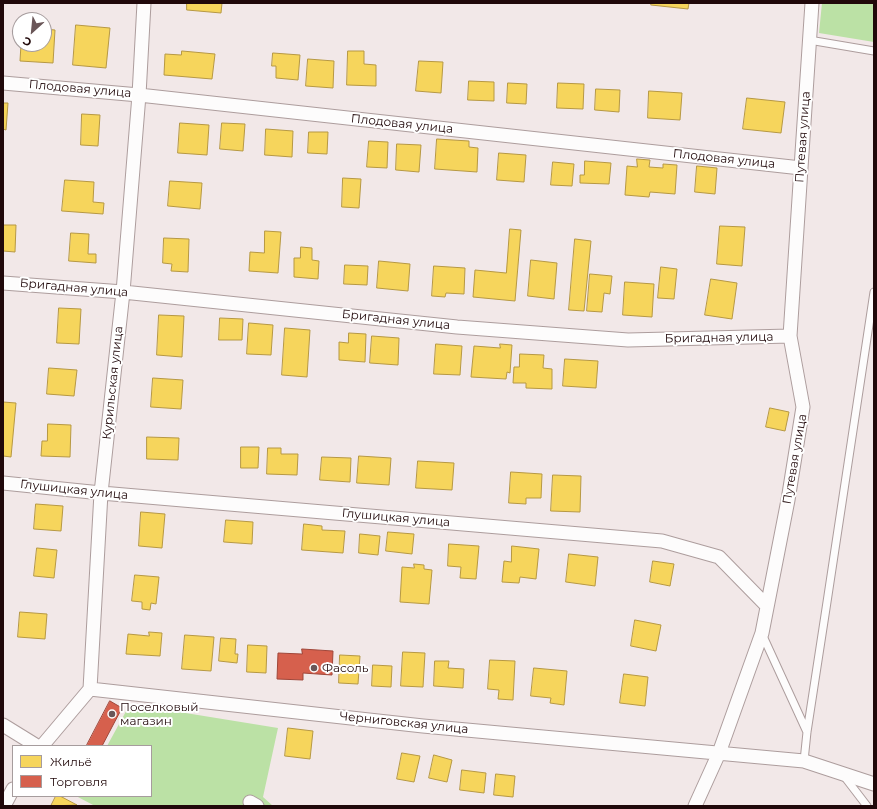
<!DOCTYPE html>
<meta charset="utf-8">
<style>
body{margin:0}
#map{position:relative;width:877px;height:809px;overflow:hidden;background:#f2e8e8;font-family:Montserrat,sans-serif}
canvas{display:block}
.frame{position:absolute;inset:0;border:4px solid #20080a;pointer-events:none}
.legend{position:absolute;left:12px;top:745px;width:140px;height:52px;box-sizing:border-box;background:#fff;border:1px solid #a69c9d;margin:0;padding:5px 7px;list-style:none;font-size:12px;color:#20080a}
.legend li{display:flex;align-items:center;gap:8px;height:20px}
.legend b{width:20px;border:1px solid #a69c9d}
.north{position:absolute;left:12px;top:12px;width:40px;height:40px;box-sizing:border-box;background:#fff;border:1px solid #a69c9d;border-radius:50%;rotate:207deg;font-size:11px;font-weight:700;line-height:16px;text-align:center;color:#20080a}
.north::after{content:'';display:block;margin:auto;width:14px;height:18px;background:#6a5658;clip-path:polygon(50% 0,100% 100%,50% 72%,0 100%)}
</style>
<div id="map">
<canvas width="877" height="809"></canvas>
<div class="frame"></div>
<ul class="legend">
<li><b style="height:11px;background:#f6d55c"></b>Жильё</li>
<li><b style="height:11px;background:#d6604d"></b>Торговля</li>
</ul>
<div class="north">С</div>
</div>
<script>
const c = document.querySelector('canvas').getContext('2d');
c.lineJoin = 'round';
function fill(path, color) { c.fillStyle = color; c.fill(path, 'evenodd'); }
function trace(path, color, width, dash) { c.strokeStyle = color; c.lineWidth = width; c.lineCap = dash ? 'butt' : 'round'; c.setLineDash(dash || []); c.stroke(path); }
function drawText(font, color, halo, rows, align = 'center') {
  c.font = font + ' Montserrat,sans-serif'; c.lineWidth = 4; c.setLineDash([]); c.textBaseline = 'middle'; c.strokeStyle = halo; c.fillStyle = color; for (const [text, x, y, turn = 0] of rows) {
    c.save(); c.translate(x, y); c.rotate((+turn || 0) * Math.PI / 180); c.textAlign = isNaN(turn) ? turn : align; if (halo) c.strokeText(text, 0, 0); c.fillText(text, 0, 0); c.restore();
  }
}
const green = new Path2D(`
 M822 3H874V42L819 33Z
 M130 704 278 728 263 797 273 806H95L76 796H151V746H107Z`);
const homes = new Path2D(`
 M187 3H222L221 13 187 10Z
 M652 3H689L688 9 651 5Z
 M76 25 110 28 106 68 73 65Z
 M44 29 55 30 53 63 20 61 21 44H44Z
 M182 51 215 54 212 79 164 75 165 54 181 55Z
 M348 51H364V64L376 65V86L347 85Z
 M273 53 300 55 298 80 276 78V66H272Z
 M308 59 334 61 333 88 306 86Z
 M419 61 443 62 441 93 416 91Z
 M469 81 494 82V101L468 100Z
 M508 83 527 84 526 104 507 103Z
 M558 83 584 84 583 109 557 108Z
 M596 89 620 90 619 112 595 110Z
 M649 91 682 93 680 120 648 118Z
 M747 98 785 102 781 133 743 129Z
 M3 103H8L6 130 3 129Z
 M82 114 100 115 98 146 81 145Z
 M180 123 209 125 207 155 178 153Z
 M222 123 245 124 243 151 220 149Z
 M266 129 293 131 292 157 265 155Z
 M309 132H328L327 154 308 153Z
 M437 139 469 141V147L478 148 477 172 435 169Z
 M369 141 388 142 387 168 367 167Z
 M397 144 421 145 419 172 396 170Z
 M499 153 526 155 524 182 497 180Z
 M637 159 650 160 649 167 663 168V164L677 165 675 194 650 192 649 197 625 195 627 166 637 167Z
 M585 161 611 163 609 184 580 183V175H584Z
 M553 162 574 164 572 186 551 185Z
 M697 166 717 168 715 194 695 192Z
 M343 178 361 179 359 208 342 207Z
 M65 180 94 182 93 202 104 203 103 214 62 211Z
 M170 181 202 183 200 209 168 206Z
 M3 225H16L15 252 3 251Z
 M720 226 745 227 742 266 717 264Z
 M510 229 521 230 515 301 473 297 475 270 506 273Z
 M265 231 281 232 278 273 249 271 250 252 264 253Z
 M71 233 89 234 88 254H96V263L69 261Z
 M164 238 189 239 188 272 171 271 172 264 163 263Z
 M575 239 591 241 584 311 569 310Z
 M301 247 312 248V260L319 261 318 279 294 277V258H300Z
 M531 260 557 263 554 299 528 296Z
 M379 261 410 264 408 291 377 288Z
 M345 265 368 266 367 285 344 284Z
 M434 266 465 268 464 294 446 293 445 297 432 296Z
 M661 267 677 269 674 299 658 298Z
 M590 274 612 276 610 294 604 293 602 312 587 311Z
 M711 279 737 283 732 319 705 315Z
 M625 282 654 284 652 317 623 315Z
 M59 308 81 309 79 344 57 343Z
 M159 315 184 316 182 357 157 355Z
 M220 318 243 319 242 340H219Z
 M249 323 273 325 271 355 247 354Z
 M285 328 310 330 307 377 282 375Z
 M349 333 366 334 365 362 339 360V342L348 343Z
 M372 336 399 338 398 365 370 363Z
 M436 344 462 346 460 375 434 374Z
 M500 344 512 345 510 373 507 372 506 379 471 377 474 346 500 348Z
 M520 354 544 355 543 368 552 369V389L526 388V383H513L514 367H519Z
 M565 359 598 361 596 388 563 386Z
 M49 368 77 370 74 396 47 394Z
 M153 378 183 380 181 409 151 407Z
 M3 402 16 403 11 457 3 456Z
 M770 408 789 412 785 431 766 427Z
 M48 424 71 425 70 457 41 456 42 441H47Z
 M147 437 179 438 178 460 147 459Z
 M241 447H259L258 468H241Z
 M268 448H281V454H298L297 475 267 474Z
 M359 456 391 458 389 485 357 483Z
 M322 457 351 458 350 482 320 480Z
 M418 461 454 463 452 490 416 488Z
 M511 472 542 474 541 498H526V504L509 503Z
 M553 475 581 476 580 512 551 511Z
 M36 504 63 506 61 531 34 529Z
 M141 512 165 514 162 548 139 546Z
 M226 520 253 522 252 544 224 542Z
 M304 524 322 526V530L345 531 343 553 302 550Z
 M388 532 414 534 412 554 386 551Z
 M360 534 380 536 378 555 359 553Z
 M449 544 479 546 476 579 460 578 461 567 448 566Z
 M512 546 539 549 536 579 520 577 519 583 502 582 504 561 511 562Z
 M37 548 57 550 54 578 34 576Z
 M569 554 598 557 595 586 566 582Z
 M653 561 674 564 670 586 650 582Z
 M414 564 424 565V569L432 570 429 604 400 602 402 567 414 568Z
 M135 575 159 577 156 604 151 603 150 610 142 609V602L132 601Z
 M20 612 47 614 45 639 18 637Z
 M635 620 661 625 656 651 631 646Z
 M149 632 162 633 160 656 126 654 128 634 149 636Z
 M185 635 214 637 211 671 182 669Z
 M221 638 236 639 235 654H238L237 663 219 661Z
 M248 645 267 646 266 673 247 672Z
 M403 652 425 653 423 687 401 686Z
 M340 655 360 656 358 684 339 683Z
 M490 660 515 661 513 700 498 699 499 690 488 689Z
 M435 661H449L448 668 464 669 463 688 434 686Z
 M373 665 392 666 391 687 372 686Z
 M534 668 567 671 564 705 550 703 551 698 531 696Z
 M624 674 648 677 645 706 620 703Z
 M288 728 313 731 310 759 285 756Z
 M402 753 420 756 414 782 397 779Z
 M434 755 452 760 447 782 429 778Z
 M462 770 486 773 484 793 460 790Z
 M496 774 515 776 513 797 494 795Z
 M56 796H60L77 805 51 806Z`);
const shops = new Path2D(`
 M302 649 333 651 332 675 303 673V680L277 679 278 653 302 654Z
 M110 701 122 708 102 746H88L87 745Z`);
const lane = new Path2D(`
 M809 40 874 51
 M762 634 807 732
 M804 761 807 732 827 602 874 292
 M844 776 867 806`);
const street = new Path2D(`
 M3 83 139 95 801 168
 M3 283 123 292 457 327 628 340 790 336
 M3 483 101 493 662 541 719 557 767 606
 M90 689 423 726 804 761 874 784
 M3 725 37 746
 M42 746 90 689 101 493 123 292 139 95 144 3
 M250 802 257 806
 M4 806 13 789
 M695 806 719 753 762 633 788 500 803 407 790 336 801 168 812 3`);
const markers = [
 [314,668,4,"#6a5658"],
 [112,714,4,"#6a5658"]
];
const streetNames = [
 ["Плодовая улица",80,89,5],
 ["Плодовая улица",402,124,6],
 ["Путевая улица",803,137,-86],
 ["Плодовая улица",724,159,6],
 ["Бригадная улица",74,288,5],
 ["Бригадная улица",396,320,6],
 ["Бригадная улица",719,338,-1],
 ["Курильская улица",113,383,-84],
 ["Путевая улица",795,459,-80],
 ["Глушицкая улица",74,490,6],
 ["Глушицкая улица",396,518,5],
 ["Черниговская улица",404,723,6]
];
const poiNames = [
 ["Фасоль",322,668],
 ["Поселковый",120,707],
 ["магазин",120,721]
];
fill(green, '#bbe1a5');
fill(homes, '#f6d55c');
trace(homes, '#b69843', 1);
fill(shops, '#d6604d');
trace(shops, '#9f4639', 1);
trace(lane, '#ad9d9d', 9);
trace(street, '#ad9d9d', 15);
trace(lane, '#fdfcfc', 7);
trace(street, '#fdfcfc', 13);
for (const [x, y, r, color] of markers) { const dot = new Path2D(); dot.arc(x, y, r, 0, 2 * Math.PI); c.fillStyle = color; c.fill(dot); trace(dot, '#fff', 1.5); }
drawText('12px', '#20080a', '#fff', streetNames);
drawText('12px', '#20080a', '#fff', poiNames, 'left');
</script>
